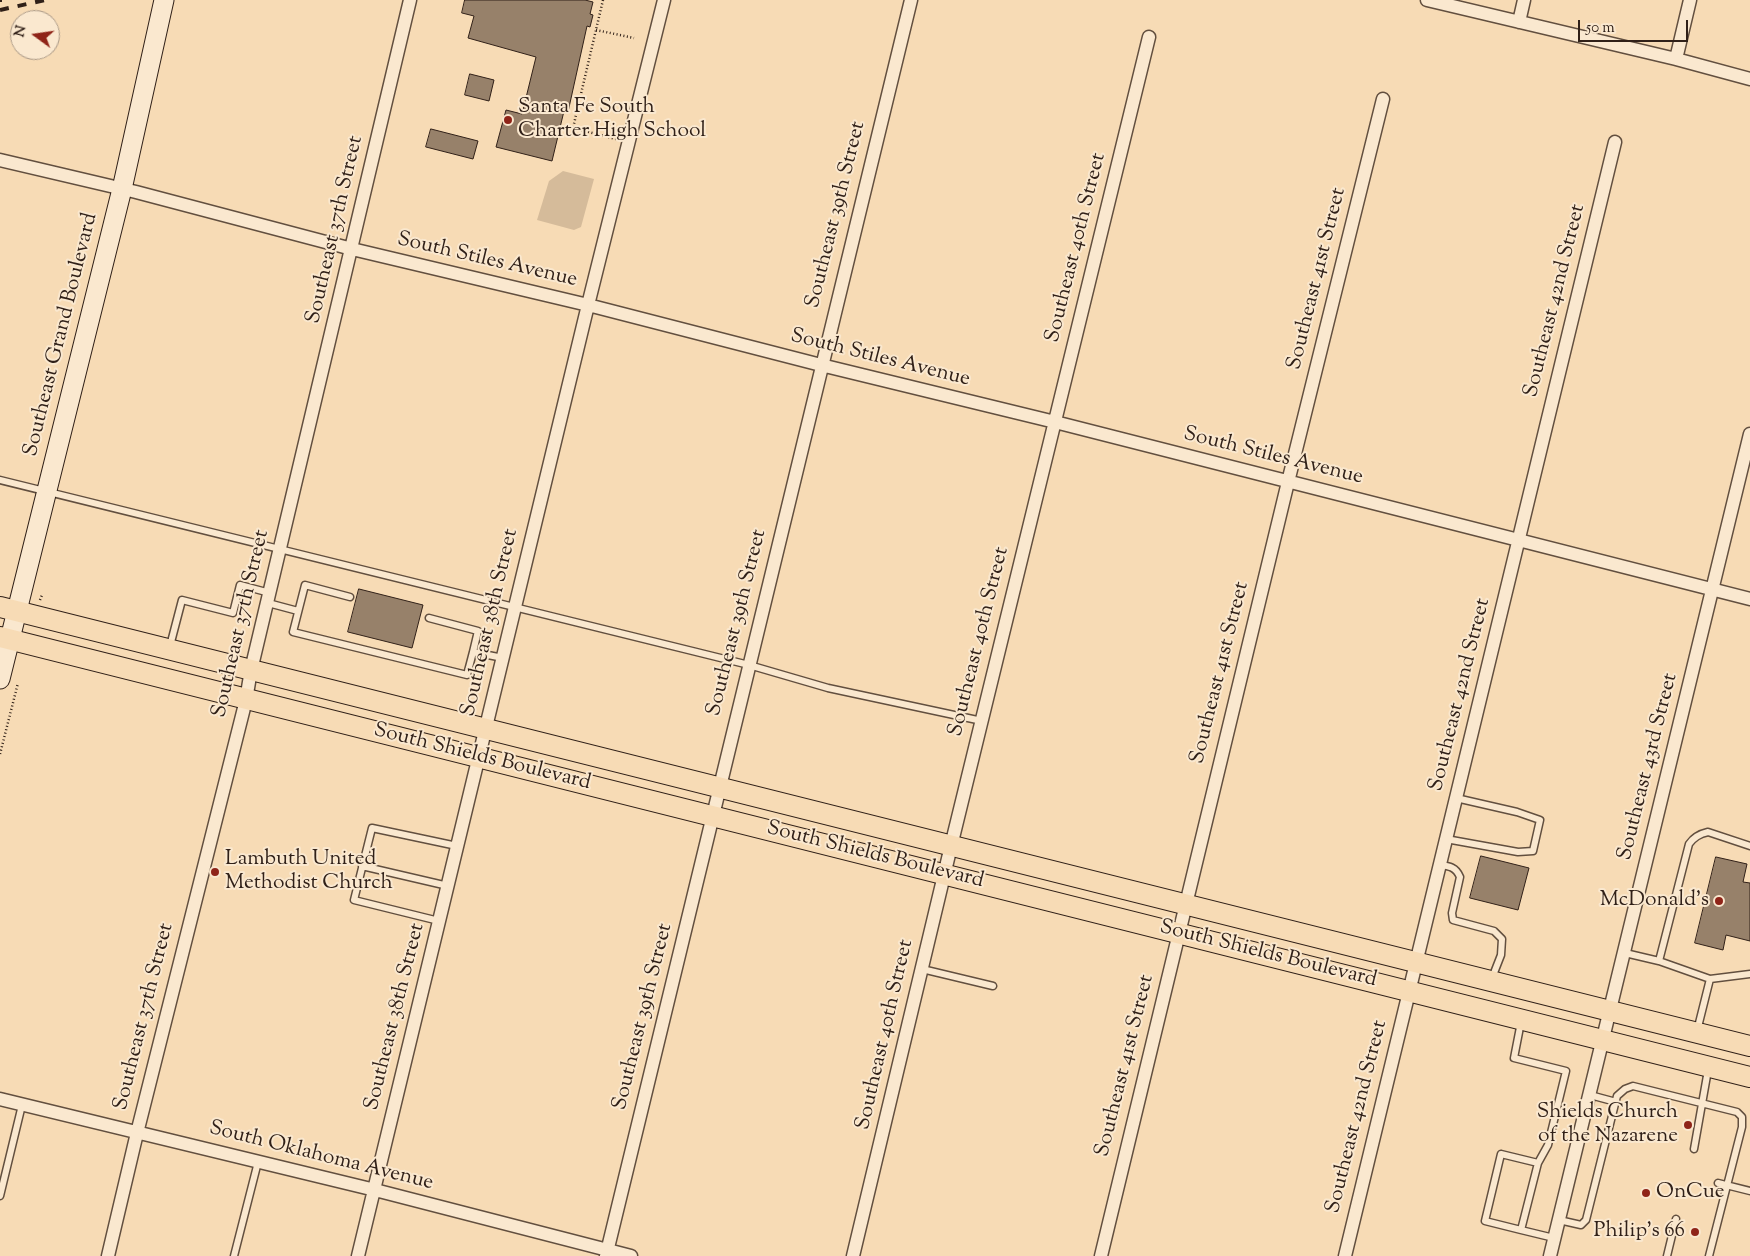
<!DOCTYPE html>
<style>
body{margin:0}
#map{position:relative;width:1750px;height:1256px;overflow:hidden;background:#f7dbb5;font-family:"Sorts Mill Goudy",serif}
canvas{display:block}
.north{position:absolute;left:10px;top:10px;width:50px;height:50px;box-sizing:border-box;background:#fae8cf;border:1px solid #a99886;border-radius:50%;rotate:284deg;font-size:14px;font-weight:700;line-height:20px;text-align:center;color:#302018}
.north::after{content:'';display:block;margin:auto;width:18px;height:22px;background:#8f2418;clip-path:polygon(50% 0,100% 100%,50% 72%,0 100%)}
.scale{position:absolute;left:1578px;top:20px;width:110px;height:22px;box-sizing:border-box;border:2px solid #302018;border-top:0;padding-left:6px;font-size:15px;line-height:18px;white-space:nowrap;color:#302018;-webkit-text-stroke:4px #fae8cf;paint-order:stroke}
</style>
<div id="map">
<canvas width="1750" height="1256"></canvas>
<div class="north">N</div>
<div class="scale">50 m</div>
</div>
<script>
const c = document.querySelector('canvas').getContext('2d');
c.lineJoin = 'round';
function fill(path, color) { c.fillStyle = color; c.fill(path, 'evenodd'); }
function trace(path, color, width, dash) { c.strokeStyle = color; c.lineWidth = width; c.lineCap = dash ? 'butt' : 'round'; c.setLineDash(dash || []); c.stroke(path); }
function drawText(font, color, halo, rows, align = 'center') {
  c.font = font + ' "Sorts Mill Goudy",serif'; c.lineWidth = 4; c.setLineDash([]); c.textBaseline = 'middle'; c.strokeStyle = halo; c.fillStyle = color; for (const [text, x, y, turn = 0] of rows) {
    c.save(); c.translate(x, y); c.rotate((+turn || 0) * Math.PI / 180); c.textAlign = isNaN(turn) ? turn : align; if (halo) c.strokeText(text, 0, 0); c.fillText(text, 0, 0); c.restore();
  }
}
const green = new Path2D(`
 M563 171 594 179 581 227 574 230 537 220 549 181Z`);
const building = new Path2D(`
 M465 0H585L593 2 590 14 593 15 590 27 587 26 568 112 564 111 552 161 496 147 506 110 522 114 536 57 468 38 474 16 462 13Z
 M470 74 494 80 489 101 465 95Z
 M431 129 478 141 473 159 426 147Z
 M359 589 423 605 412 648 348 632Z
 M1481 856 1529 868 1518 910 1470 898Z
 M1716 857 1747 864 1743 882 1750 883V941L1726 935 1723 950 1695 943Z`);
const path = new Path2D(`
 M603 0 573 128 616 139
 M596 30 634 38
 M40 600 42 595
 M0 754 18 683`);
const lane = new Path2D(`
 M0 480 749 665 828 688 982 721
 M350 597 305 585 293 632 467 675 473 652 503 658
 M268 603 298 611
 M429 618 478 631 473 652
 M170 646 182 600 233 613 240 585 270 593
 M1446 839 1518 852 1533 851 1540 820 1517 812 1456 798
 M1750 846 1708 832C1699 834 1694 837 1689 844L1659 961 1710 979 1750 974
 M1440 865C1449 866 1456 867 1460 877L1452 913 1453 920 1494 931 1502 939 1501 955 1492 978
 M362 866 448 886
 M439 921 354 900 372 828 457 846
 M1625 953 1659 961
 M922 969 993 986
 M1521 1022 1514 1058 1566 1071 1548 1145 1538 1163 1521 1230 1554 1238
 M1697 1031 1710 979
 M1590 1095 1616 1102
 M1694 1149 1708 1070
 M1718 1183 1750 1191
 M0 1196 22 1105
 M1559 1220 1581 1225 1586 1220 1617 1096 1625 1089 1633 1086 1737 1112 1742 1117V1127L1709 1256
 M1521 1230 1485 1221 1501 1154 1538 1163
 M234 1256 258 1162
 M1667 1256 1676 1219`);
const street = new Path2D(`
 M1427 0 1676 59 1750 79
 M1519 22 1524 0
 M1676 59 1690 0
 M0 160 136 192 352 249 588 305 821 365 1055 422 1750 599
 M0 1099 375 1190 631 1256
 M108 1256 137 1133 246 700 251 670 410 0
 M358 1256 588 305 664 0
 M606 1256 911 0
 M853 1256 951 846 1149 37
 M1101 1256 1288 482 1383 99
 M1345 1256 1615 142
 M1550 1256 1750 434`);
const secondary = new Path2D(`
 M0 679 122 189 164 0`);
const primary = new Path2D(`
 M0 607 1750 1046
 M0 637 1750 1077`);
const rail = new Path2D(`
 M0 0H2
 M0 10 45 0`);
const markers = [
 [508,120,5,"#8f2418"],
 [215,872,5,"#8f2418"],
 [1719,901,5,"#8f2418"],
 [1688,1125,5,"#8f2418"],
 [1646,1193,5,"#8f2418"],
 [1695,1232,5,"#8f2418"]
];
const poiNames = [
 ["Santa Fe South",518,108],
 ["Charter High School",518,132],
 ["Lambuth United",225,860],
 ["Methodist Church",225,884],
 ["McDonald's",1709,901,"right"],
 ["Shields Church",1678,1113,"right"],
 ["of the Nazarene",1678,1137,"right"],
 ["OnCue",1656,1193],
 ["Philip's 66",1685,1232,"right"]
];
const streetNames = [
 ["Southeast 39th Street",837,215,-76],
 ["Southeast 37th Street",336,230,-77],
 ["Southeast 40th Street",1077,248,-76],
 ["South Stiles Avenue",487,261,13],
 ["Southeast 41st Street",1318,279,-76],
 ["Southeast 42nd Street",1556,301,-76],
 ["Southeast Grand Boulevard",62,335,-76],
 ["South Stiles Avenue",880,359,14],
 ["South Stiles Avenue",1273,457,14],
 ["Southeast 38th Street",491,623,-77],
 ["Southeast 39th Street",738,623,-76],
 ["Southeast 37th Street",242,624,-77],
 ["Southeast 40th Street",980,642,-76],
 ["Southeast 41st Street",1221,673,-76],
 ["Southeast 42nd Street",1461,695,-76],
 ["South Shields Boulevard",482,758,14],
 ["Southeast 43rd Street",1649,767,-76],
 ["South Shields Boulevard",875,856,14],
 ["South Shields Boulevard",1268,955,14],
 ["Southeast 37th Street",145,1017,-76],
 ["Southeast 38th Street",396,1017,-76],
 ["Southeast 39th Street",644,1017,-76],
 ["Southeast 40th Street",886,1035,-77],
 ["Southeast 41st Street",1126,1066,-76],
 ["Southeast 42nd Street",1358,1117,-76],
 ["South Oklahoma Avenue",321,1157,14]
];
fill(green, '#d5bb9a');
fill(building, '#97816a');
trace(building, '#302018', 1);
trace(lane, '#624f3f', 9);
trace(street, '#624f3f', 15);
trace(secondary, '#302018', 21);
trace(primary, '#302018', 22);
trace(path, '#302018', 2.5, [1, 2.5]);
trace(lane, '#fae8cf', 6);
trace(street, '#fae8cf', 12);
trace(secondary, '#fae8cf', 19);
trace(primary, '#f7dbb5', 20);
trace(rail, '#302018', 4, [9, 9]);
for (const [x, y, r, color] of markers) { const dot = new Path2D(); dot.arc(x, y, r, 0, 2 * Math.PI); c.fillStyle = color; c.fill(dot); trace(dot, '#fae8cf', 2); }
drawText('21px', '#302018', '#fae8cf', poiNames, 'left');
drawText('21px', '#302018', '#fae8cf', streetNames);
</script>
